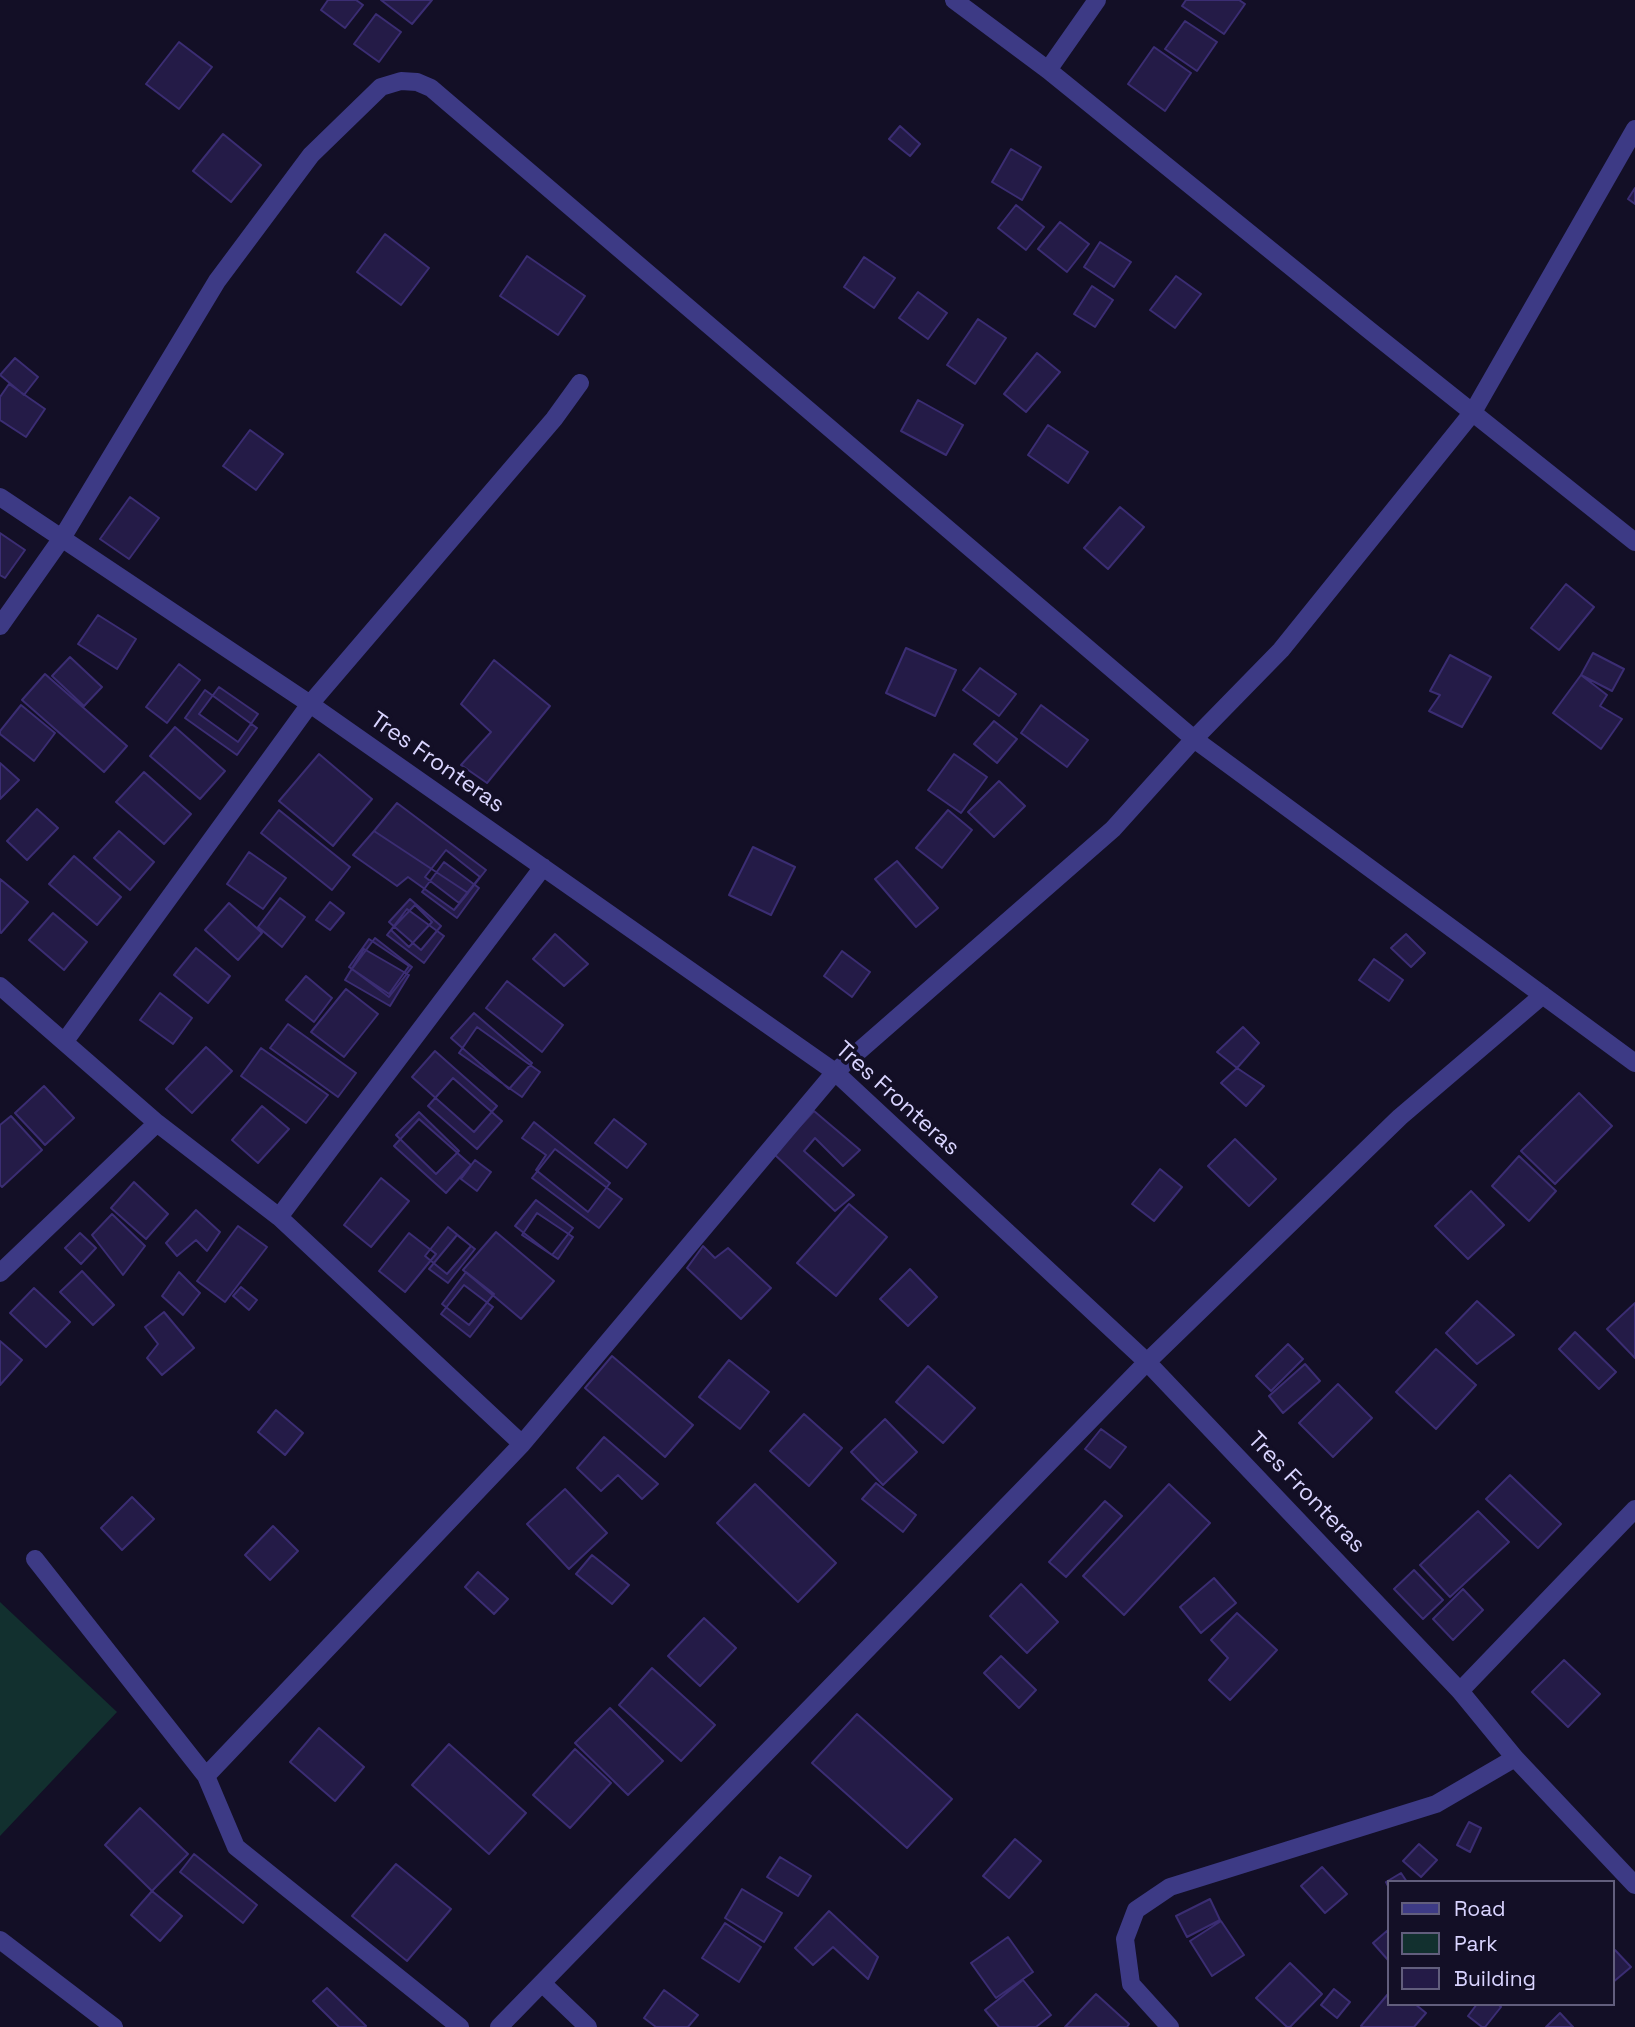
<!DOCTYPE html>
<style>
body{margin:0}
#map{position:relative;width:1635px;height:2027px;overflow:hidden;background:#130f26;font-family:"Space Grotesk",sans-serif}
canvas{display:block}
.legend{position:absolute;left:1387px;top:1880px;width:228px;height:126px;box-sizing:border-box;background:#130f26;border:2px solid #625e7d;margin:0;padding:9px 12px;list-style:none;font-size:21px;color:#d9d4ff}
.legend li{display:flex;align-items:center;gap:14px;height:35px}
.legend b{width:35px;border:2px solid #625e7d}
</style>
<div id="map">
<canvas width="1635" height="2027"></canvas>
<ul class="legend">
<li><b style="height:9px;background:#3d3a85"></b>Road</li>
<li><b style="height:19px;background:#12302f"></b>Park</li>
<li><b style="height:19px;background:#241b47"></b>Building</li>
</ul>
</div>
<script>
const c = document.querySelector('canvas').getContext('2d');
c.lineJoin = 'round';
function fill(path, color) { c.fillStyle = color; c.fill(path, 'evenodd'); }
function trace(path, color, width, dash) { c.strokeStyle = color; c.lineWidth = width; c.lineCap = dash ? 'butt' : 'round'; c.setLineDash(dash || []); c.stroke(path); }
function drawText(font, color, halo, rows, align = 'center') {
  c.font = font + ' "Space Grotesk",sans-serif'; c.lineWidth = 7; c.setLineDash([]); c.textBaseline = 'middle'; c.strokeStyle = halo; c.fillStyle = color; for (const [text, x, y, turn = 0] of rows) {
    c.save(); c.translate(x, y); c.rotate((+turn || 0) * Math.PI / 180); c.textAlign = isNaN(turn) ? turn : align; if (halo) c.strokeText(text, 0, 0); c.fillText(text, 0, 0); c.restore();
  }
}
const green = new Path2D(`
 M0 1602 117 1712 0 1836Z`);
const building = new Path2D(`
 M328 0H356L363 5 345 28 321 10Z
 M381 0H432L412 24Z
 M1186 0H1239L1245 4 1224 34 1182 6Z
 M376 14 401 32 379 62 354 44Z
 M1185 21 1217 42 1197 71 1165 49Z
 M179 42 212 67 179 109 146 84Z
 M1154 47 1191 73 1165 111 1128 84Z
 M900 126 920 144 910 156 889 139Z
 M223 134 261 165 231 202 193 171Z
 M1011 149 1041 167 1022 200 992 182Z
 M1635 188V204L1628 199Z
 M1016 205 1044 227 1026 250 998 228Z
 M1060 222 1089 244 1067 272 1038 249Z
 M385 234 429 268 401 305 357 272Z
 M1100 242 1131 262 1114 287 1084 267Z
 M527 256 585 296 558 335 500 296Z
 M864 257 895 278 874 308 844 287Z
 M1176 276 1201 294 1175 328 1150 310Z
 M1092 286 1113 300 1095 327 1074 314Z
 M918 292 947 313 928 339 899 318Z
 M978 319 1006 338 975 384 947 365Z
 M1037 353 1060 372 1026 412 1004 394Z
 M15 358 38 377 24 395 0 375Z
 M9 384 45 409 26 437 0 420V397Z
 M918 400 963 425 946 455 901 431Z
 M1048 425 1088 452 1068 483 1028 455Z
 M250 430 283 454 256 490 223 466Z
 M130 497 159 518 129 559 100 539Z
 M1120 507 1144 527 1108 569 1084 548Z
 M0 533 25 550 5 578 0 575Z
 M1566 584 1594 607 1559 650 1531 628Z
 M98 615 136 639 117 669 78 644Z
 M906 648 956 670 935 716 886 693Z
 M1593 653 1624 669 1612 691 1581 675Z
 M1450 655 1491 677 1462 727 1429 711 1440 695 1430 691Z
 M70 657 102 687 84 706 52 676Z
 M494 660 550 706 487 783 461 765 491 732 461 704Z
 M179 664 200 680 167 723 146 707Z
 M980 668 1016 694 999 716 963 690Z
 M45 674 127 746 104 772 22 700Z
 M1581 675 1607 695 1600 706 1622 719 1601 749 1553 713Z
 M219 687 258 714 238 742 199 714Z
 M205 690 257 728 237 755 185 718Z
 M21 705 55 733 34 761 0 734V731Z
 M1041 705 1088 740 1067 767 1021 733Z
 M994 721 1017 739 997 763 974 744Z
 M175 727 225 771 200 799 150 756Z
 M319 754 372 799 333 846 279 801Z
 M954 754 987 777 961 813 928 790Z
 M0 763 19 780 0 799Z
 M144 772 191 814 164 844 116 802Z
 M999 781 1025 806 994 837 968 812Z
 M397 803 486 870 468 893 374 831Z
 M37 809 58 828 27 860 7 841Z
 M279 810 350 867 332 890 261 833Z
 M948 810 972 830 942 868 916 848Z
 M119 831 154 862 130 890 94 858Z
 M374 831 468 893 454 910 408 877 397 886 353 855Z
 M753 847 795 867 771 915 729 895Z
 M446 850 480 877 459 903 425 877Z
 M249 852 286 878 263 909 227 884Z
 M74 856 121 897 97 925 49 884Z
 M897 861 938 908 916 927 875 879Z
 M444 862 479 888 457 918 422 892Z
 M0 879 28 902 1 933 0 932Z
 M280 898 305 917 282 947 258 927Z
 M410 899 441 926 421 950 389 922Z
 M330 902 344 913 330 930 316 920Z
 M229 903 262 933 238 960 205 930Z
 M415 905 432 922 409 947 391 930Z
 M407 909 444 936 424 963 387 935Z
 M53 913 87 942 64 970 29 940Z
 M555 934 588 964 564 986 533 959Z
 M1406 934 1425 953 1411 967 1391 948Z
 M375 938 412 967 389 997 352 969Z
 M369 939 409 966 389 994 349 967Z
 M196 948 230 976 208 1003 174 975Z
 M364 949 409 975 390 1006 345 980Z
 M842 951 870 972 852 997 824 976Z
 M1374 959 1403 980 1389 1001 1359 980Z
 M306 976 332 998 314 1022 286 1000Z
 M507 981 563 1025 542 1052 486 1008Z
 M346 989 378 1014 344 1057 311 1032Z
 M160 993 192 1018 173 1044 140 1020Z
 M474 1013 532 1063 509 1089 451 1038Z
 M288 1024 356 1073 338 1097 270 1048Z
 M477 1027 540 1072 522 1097 459 1053Z
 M1243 1027 1259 1043 1237 1068 1217 1052Z
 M206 1047 232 1071 192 1113 166 1089Z
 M261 1048 328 1095 306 1123 241 1076Z
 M435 1051 497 1106 474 1132 412 1077Z
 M1237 1068 1264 1086 1246 1106 1221 1083Z
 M453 1078 502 1121 477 1149 428 1106Z
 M44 1086 74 1118 45 1145 15 1113Z
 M1579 1093 1612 1126 1555 1184 1521 1151Z
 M262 1106 289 1129 258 1163 232 1140Z
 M814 1111 860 1150 843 1166 815 1138 804 1151 854 1195 835 1211 774 1154Z
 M419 1112 459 1151 436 1174 396 1135Z
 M11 1116 42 1150 2 1187 0 1185V1125Z
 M419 1119 471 1165 446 1193 394 1146Z
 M614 1119 646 1144 627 1168 595 1143Z
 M534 1122 610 1183 588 1212 536 1170 546 1155 522 1138Z
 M1235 1139 1276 1179 1249 1206 1208 1166Z
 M555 1149 622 1199 599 1228 532 1178Z
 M1519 1156 1556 1191 1529 1221 1492 1186Z
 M475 1160 491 1172 477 1191 461 1179Z
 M1160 1169 1182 1187 1154 1221 1132 1204Z
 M381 1178 409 1201 371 1247 344 1225Z
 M134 1182 168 1214 146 1239 111 1208Z
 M1471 1191 1504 1225 1468 1259 1435 1226Z
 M536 1200 573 1228 552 1255 515 1226Z
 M849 1204 887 1237 836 1296 797 1263Z
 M196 1210 220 1232 207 1251 196 1240 177 1256 166 1243Z
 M537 1213 573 1237 558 1259 522 1235Z
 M112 1214 145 1246 123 1275 92 1235Z
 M238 1226 267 1247 225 1302 197 1281Z
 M448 1227 471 1246 447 1274 425 1256Z
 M496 1232 554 1281 521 1319 463 1270Z
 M80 1233 96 1248 81 1264 65 1248Z
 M409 1233 436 1254 405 1292 379 1271Z
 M457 1235 475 1249 448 1283 429 1269Z
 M703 1246 715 1258 728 1248 771 1288 741 1319 687 1268Z
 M910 1269 937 1297 908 1326 880 1299Z
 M82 1271 114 1305 93 1325 60 1292Z
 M179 1272 200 1293 183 1315 162 1296Z
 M466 1272 494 1294 469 1325 442 1304Z
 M464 1285 493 1307 470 1337 441 1314Z
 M241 1287 257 1300 249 1310 233 1296Z
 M34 1288 70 1322 46 1347 10 1313Z
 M1477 1301 1514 1335 1477 1364 1446 1333Z
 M1635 1303V1358L1607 1329Z
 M164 1312 194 1348 162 1375 147 1358 158 1344 145 1327Z
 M1575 1332 1616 1372 1599 1389 1559 1349Z
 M0 1341 22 1360 0 1385Z
 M1288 1344 1303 1359 1271 1391 1256 1376Z
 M1436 1349 1476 1385 1436 1429 1396 1392Z
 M612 1356 693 1425 665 1457 585 1388Z
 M729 1360 769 1392 740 1429 699 1397Z
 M1305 1364 1320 1381 1283 1413 1269 1396Z
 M928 1366 975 1408 943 1443 896 1402Z
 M1338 1384 1372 1418 1333 1457 1299 1423Z
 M276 1410 303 1433 285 1455 258 1432Z
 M804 1414 842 1448 809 1486 770 1451Z
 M885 1419 917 1452 883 1485 851 1452Z
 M1101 1429 1126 1447 1110 1468 1085 1449Z
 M604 1437 658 1484 642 1499 618 1475 601 1491 577 1468Z
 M1510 1475 1561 1524 1538 1548 1486 1499Z
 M876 1483 916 1515 903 1532 862 1499Z
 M755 1484 836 1563 798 1602 717 1523Z
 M1169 1484 1210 1523 1124 1615 1083 1576Z
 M565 1489 607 1533 569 1569 527 1524Z
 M132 1497 154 1519 122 1550 101 1528Z
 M1105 1501 1122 1516 1066 1577 1049 1562Z
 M1478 1511 1509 1542 1450 1597 1420 1565Z
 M273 1526 298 1551 270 1580 245 1555Z
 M592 1555 629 1585 612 1604 576 1574Z
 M1414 1570 1443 1600 1423 1619 1394 1589Z
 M478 1572 508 1599 494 1614 465 1587Z
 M1214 1578 1236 1603 1201 1633 1180 1607Z
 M1021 1584 1058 1622 1027 1653 990 1616Z
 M1463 1589 1483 1610 1453 1640 1433 1619Z
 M1237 1613 1277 1650 1230 1700 1209 1680 1228 1658 1211 1640Z
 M704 1618 736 1648 700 1686 668 1656Z
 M1001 1656 1036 1690 1019 1708 984 1673Z
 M1564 1660 1600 1694 1568 1727 1532 1692Z
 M652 1668 715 1725 681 1761 619 1705Z
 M610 1708 663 1761 628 1795 575 1743Z
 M857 1714 952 1799 907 1848 812 1763Z
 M319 1728 364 1767 335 1801 290 1762Z
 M449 1744 526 1813 489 1854 412 1785Z
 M575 1749 611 1783 570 1828 533 1795Z
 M140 1808 188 1854 152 1891 105 1845Z
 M1469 1822 1481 1828 1470 1852 1457 1845Z
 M1015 1839 1041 1861 1009 1898 983 1876Z
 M1419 1844 1437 1860 1421 1877 1403 1861Z
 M194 1854 257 1905 243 1923 180 1872Z
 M780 1857 811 1876 798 1896 767 1877Z
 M396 1864 451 1909 407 1961 352 1916Z
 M1322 1867 1347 1894 1325 1913 1301 1886Z
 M1401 1873 1407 1882H1388V1886L1386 1882Z
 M742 1889 782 1913 764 1942 725 1918Z
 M152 1891 182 1916 160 1941 131 1915Z
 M1210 1899 1220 1920 1187 1937 1176 1916Z
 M829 1911 878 1957 868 1979 833 1947 813 1965 795 1948Z
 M1221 1921 1244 1955 1212 1976 1190 1941Z
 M725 1923 761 1947 739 1982 702 1958Z
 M1388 1930V1960L1373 1943Z
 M1008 1937 1033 1972 996 1998 971 1963Z
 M1615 1950 1631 1967 1612 1983V1952Z
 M1290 1963 1322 1994 1290 2027H1287L1256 1998Z
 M1023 1980 1051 2015 1036 2027H999L985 2010Z
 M327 1988 366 2026 365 2027H339L313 2001Z
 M1334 1989 1350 2002 1337 2018 1321 2005Z
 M664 1990 698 2015 688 2027H656L644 2018Z
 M1096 1994 1129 2024 1127 2027H1065Z
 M1388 1994V2004H1415L1426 2013 1414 2027H1363L1361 2026Z
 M1477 2004H1498L1501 2007 1485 2027H1482L1468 2016Z
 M1560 2013 1573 2027H1546Z`);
const minor = new Path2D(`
 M954 0 1048 70 1369 330 1635 542
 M1048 70 1097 0
 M0 497 310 704 835 1072 1147 1362 1460 1691 1515 1758 1635 1885
 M0 626 62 538 217 281 311 155 381 87 401 81 417 82 431 88 445 100 1194 739 1635 1063
 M0 986 157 1123 279 1217 522 1444
 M65 1041 310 704 554 419 580 383
 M279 1217 543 867
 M0 1273 157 1123
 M35 1559 206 1776 236 1847 460 2027
 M1460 1691 1635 1509
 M206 1776 522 1444 835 1072 1113 829 1194 739 1281 650 1473 412 1635 129
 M0 1940 114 2027
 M542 1983 588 2027
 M499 2027 1147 1362 1400 1117 1543 995
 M1170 2027 1131 1984 1125 1939 1136 1910 1170 1887 1436 1804 1515 1758`);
const streetNames = [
 ["Tres Fronteras",437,763,35],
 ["Tres Fronteras",897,1099,42],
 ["Tres Fronteras",1306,1493,46]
];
fill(green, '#12302f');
fill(building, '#241b47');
trace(building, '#3b2d73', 2);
trace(minor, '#3d3a85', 18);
drawText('23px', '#d9d4ff', '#130f26', streetNames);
</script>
